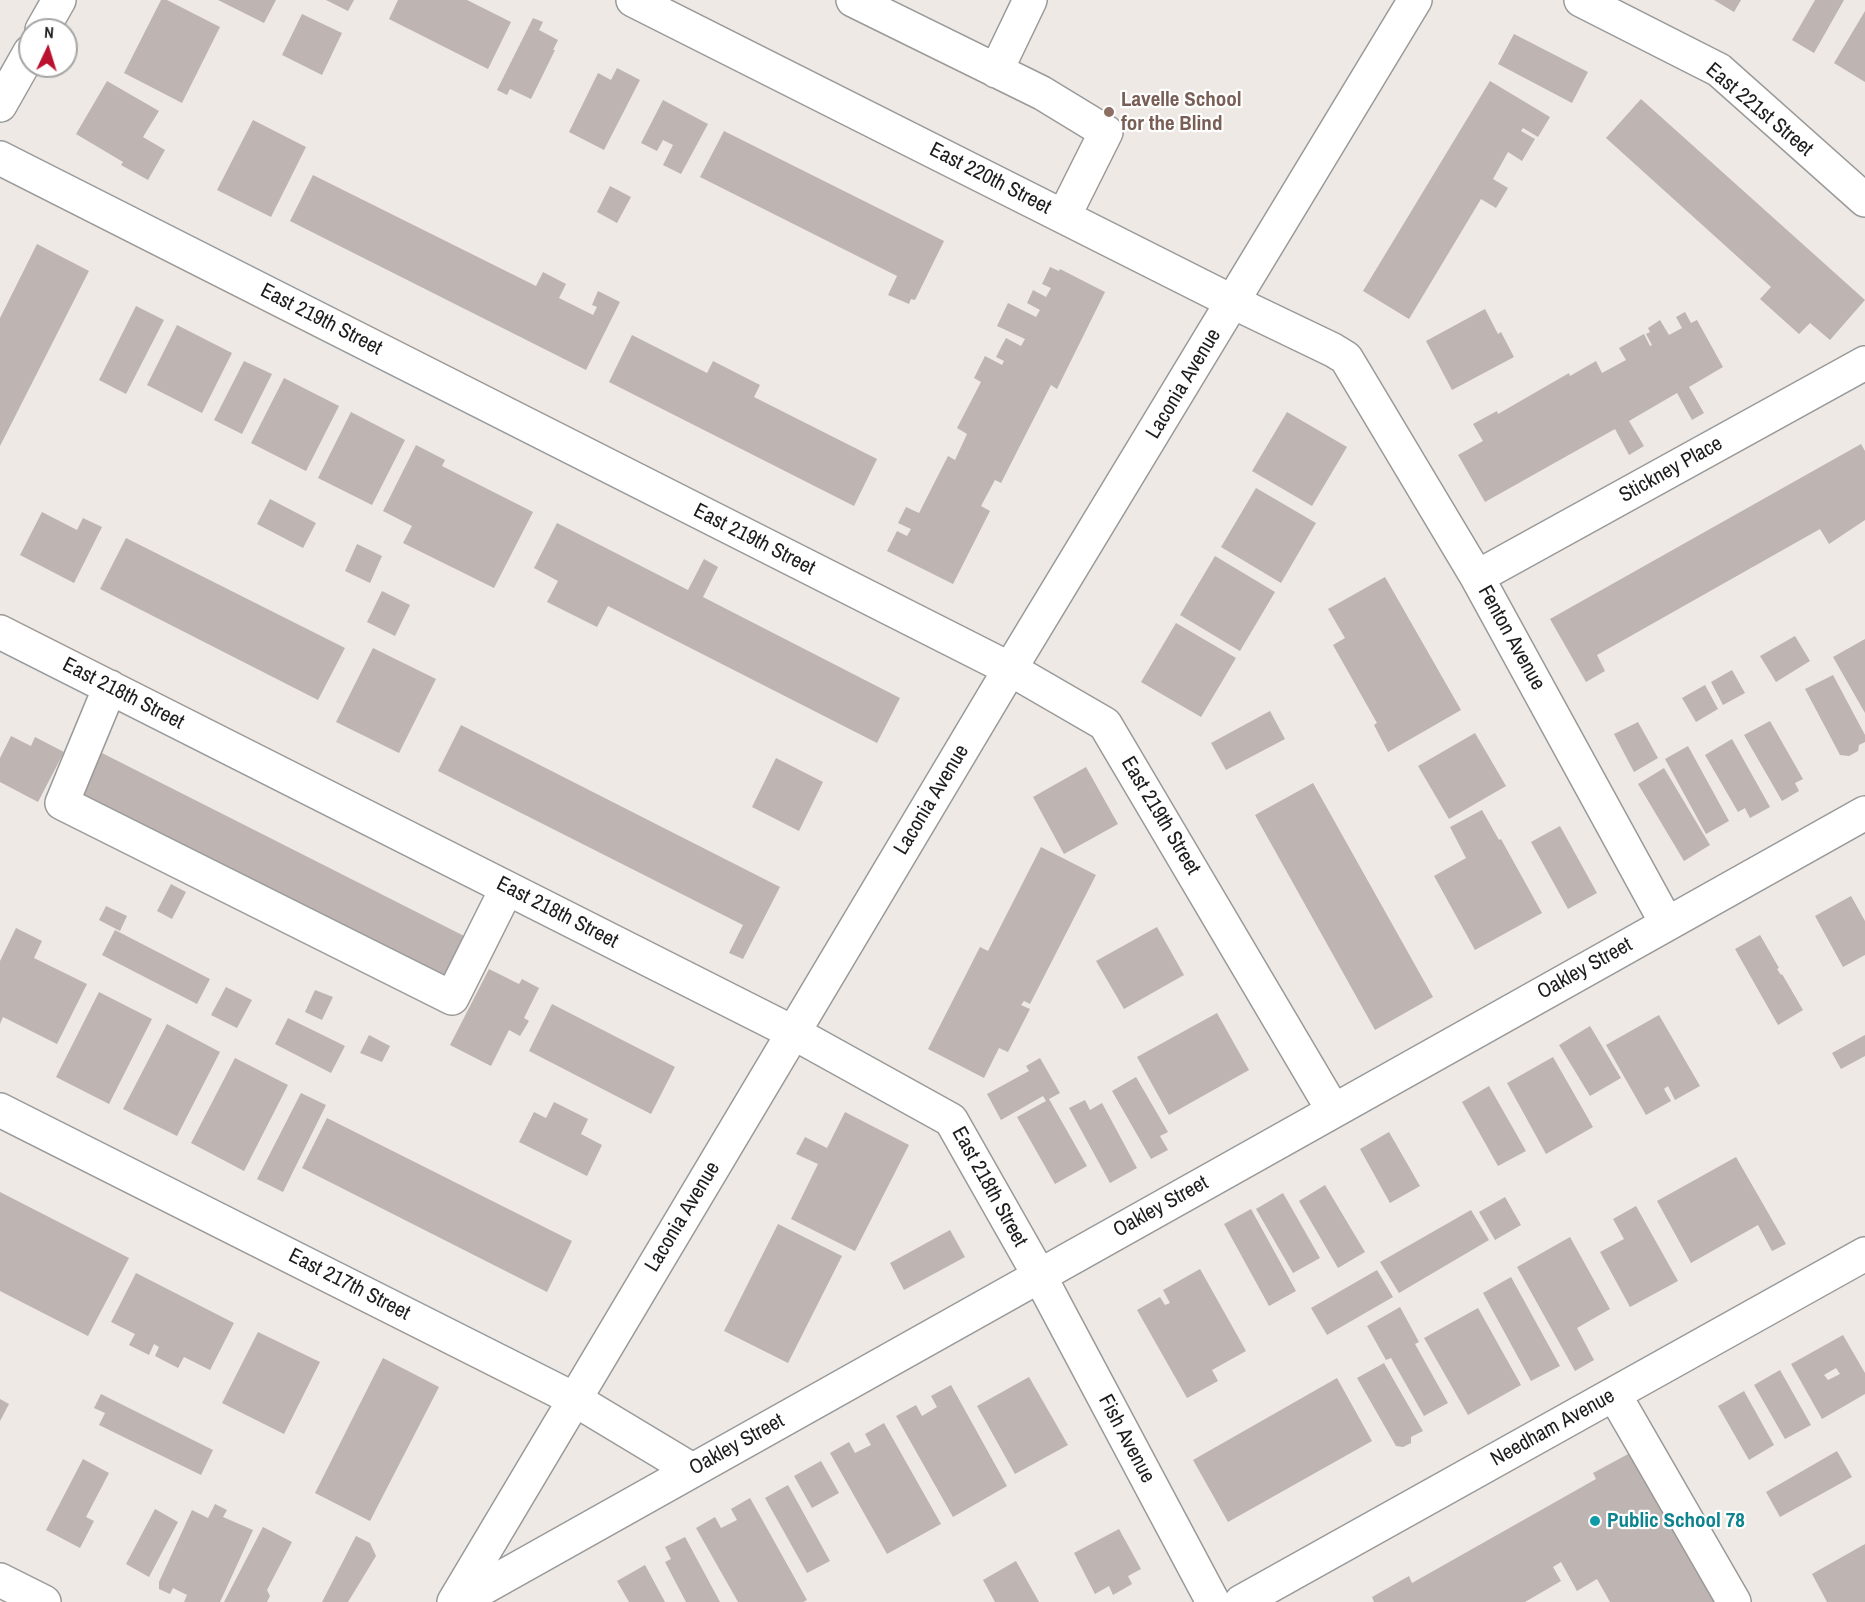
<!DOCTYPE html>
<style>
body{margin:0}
#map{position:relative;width:1865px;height:1602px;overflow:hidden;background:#eee9e4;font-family:"Archivo Narrow",sans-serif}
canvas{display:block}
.north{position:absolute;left:18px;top:18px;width:60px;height:60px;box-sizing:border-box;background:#fff;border:2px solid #a5a5a5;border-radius:50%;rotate:4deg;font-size:16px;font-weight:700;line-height:24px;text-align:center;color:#1d1d1d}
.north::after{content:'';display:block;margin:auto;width:21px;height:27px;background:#b9112e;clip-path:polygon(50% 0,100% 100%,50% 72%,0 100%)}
</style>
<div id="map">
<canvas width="1865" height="1602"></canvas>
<div class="north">N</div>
</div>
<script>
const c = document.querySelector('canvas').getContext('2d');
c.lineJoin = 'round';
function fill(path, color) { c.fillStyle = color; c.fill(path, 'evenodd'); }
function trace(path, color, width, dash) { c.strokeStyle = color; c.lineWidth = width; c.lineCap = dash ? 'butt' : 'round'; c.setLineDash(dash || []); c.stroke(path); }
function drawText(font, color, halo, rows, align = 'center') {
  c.font = font + ' "Archivo Narrow",sans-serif'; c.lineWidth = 4.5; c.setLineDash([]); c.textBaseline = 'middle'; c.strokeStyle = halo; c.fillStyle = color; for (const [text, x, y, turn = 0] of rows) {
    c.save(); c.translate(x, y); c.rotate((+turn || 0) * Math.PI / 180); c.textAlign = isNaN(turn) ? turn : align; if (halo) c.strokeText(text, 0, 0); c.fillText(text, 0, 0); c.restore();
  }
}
const building = new Path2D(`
 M161 0H167L220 27 182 103 124 73Z
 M218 0H276L264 23Z
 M326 0H354L348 11Z
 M398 0H467L511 22 488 69 389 19Z
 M1714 0H1741L1734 12Z
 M1815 0H1844L1814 53 1792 40Z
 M1865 11V82L1834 63Z
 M302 14 342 33 322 75 282 55Z
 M533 18 543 22 539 30 558 40 553 50H555L531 99 510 89 507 95 497 90Z
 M1514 34 1588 72 1572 103 1498 64Z
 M617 68 640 80 604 150 569 132 598 73 611 80Z
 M107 81 159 111 143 137 165 150 148 180 121 165 123 162 76 134Z
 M1490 81 1550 117 1538 137 1523 128 1521 131 1535 139 1522 161 1508 152 1493 179 1508 188 1496 208 1481 199 1409 319 1363 291Z
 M1641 99 1865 300 1830 340 1810 323 1799 334 1780 317 1760 299 1771 287 1606 138Z
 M663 100 708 124 681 174 663 165 673 145 663 140 657 151 641 143Z
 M253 120 306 147 271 217 217 190Z
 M724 131 944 241 915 300 911 299 909 304 888 295 897 276 700 177Z
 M313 175 536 286 543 272 566 284 559 298 593 315 597 307 592 305 598 291 620 302 586 370 290 221Z
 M610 186 631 197 617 223 597 212Z
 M37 244 89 271 0 446V318Z
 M1050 267 1059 271 1060 269 1105 292 1057 389 1051 385 1001 483 995 480 981 506 990 511 953 584 887 551 897 531 907 536 911 529 898 523 906 507 919 513 948 456 955 460 967 434 957 428 981 382 974 378 985 356 1002 365 1004 361 996 357 1006 338 1021 346 1025 339 997 326 1008 303 1036 317 1040 310 1027 303 1033 290 1046 297 1051 288 1042 284Z
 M136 306 164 320 126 394 99 380Z
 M1485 309 1498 334 1501 332 1514 357 1452 390 1426 341Z
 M1685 312 1691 323 1697 320 1723 367 1689 387 1704 413 1692 420 1677 393 1629 421 1644 446 1629 455 1615 429 1485 502 1458 455 1483 441 1473 424 1497 411 1498 414 1569 373 1570 376 1596 361 1602 373 1626 360 1619 348 1644 334 1650 346 1652 345 1646 334 1650 332 1648 328 1660 320 1669 335 1682 328 1676 317Z
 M177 325 232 353 202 413 147 385Z
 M632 335 707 373 713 361 760 385 754 397 877 459 854 506 609 382Z
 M244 361 272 374 242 434 214 420Z
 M284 378 339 406 306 471 251 443Z
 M351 412 405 440 372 505 318 478Z
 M1287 412 1347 447 1312 506 1252 471Z
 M1861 444 1865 451V520L1829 544 1820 529 1597 655 1605 671 1586 682 1550 619Z
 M416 445 445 460 442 466 533 512 494 588 403 543 412 526 383 511Z
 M1256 488 1316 523 1281 583 1221 547Z
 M270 499 316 523 303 548 257 524Z
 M42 512 77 530 83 518 102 527 74 583 20 555Z
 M557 523 688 590 704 559 718 567 703 597 900 698 877 743 608 606 597 627 547 602 558 581 534 568Z
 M126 538 345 648 318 700 100 589Z
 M357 544 382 556 370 583 345 571Z
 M1215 556 1275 592 1240 651 1180 615Z
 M1385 577 1461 710 1388 752 1374 725 1377 723 1333 645 1345 638 1328 609Z
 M382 591 410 605 395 636 367 622Z
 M1176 623 1236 658 1201 717 1141 682Z
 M1795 636 1810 661 1776 682 1760 656Z
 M1865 639V713L1833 657Z
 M373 648 436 679 399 753 336 722Z
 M1732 670 1745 693 1723 705 1711 682Z
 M1833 675 1865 735V742L1859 745 1858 751 1849 756 1840 755 1805 689Z
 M1705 685 1718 709 1696 722 1682 698Z
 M1270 711 1285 739 1226 770 1211 743Z
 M1770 721 1803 779 1795 783 1799 791 1782 801 1744 735Z
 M1638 722 1658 758 1634 772 1614 734Z
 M461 725 780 887 743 959 729 953 743 925 438 771Z
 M1475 733 1506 786 1449 819 1418 766Z
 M11 736 31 746 35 737 64 752 38 802 0 782V758Z
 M1732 739 1770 807 1750 818 1745 808 1738 812 1705 755Z
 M1688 746 1729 821 1706 834 1665 759Z
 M100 752 472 940 451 982 79 794Z
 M776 758 823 782 799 831 752 807Z
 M1086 767 1118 824 1064 854 1033 797Z
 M1664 768 1710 845 1684 861 1638 784Z
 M1313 783 1433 997 1375 1030 1255 815Z
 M1482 810 1499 840 1501 839 1542 913 1475 950 1434 876 1466 858 1450 827Z
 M1560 826 1597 893 1568 909 1531 842Z
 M1041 847 1096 875 1030 1004 1024 1001 1021 1005 1030 1009 1008 1052 999 1048 984 1078 928 1049 980 947 988 951Z
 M171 884 186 892 172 919 157 911Z
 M1851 896 1865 921V955L1843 967 1815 916Z
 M106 906 127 916 120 931 99 920Z
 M1157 927 1184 975 1124 1009 1096 961Z
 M16 928 42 941 34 958 87 984 57 1044 3 1017 0 1024V961Z
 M115 930 210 979 197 1004 102 955Z
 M1760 935 1779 968 1777 969 1781 975 1782 974 1803 1010 1778 1025 1735 949Z
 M489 969 519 984 522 979 539 988 524 1018 529 1021 520 1036 509 1030 491 1066 450 1045Z
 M226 987 252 1000 237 1028 211 1015Z
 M315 990 333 997 322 1020 305 1012Z
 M99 992 152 1019 109 1104 56 1077Z
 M552 1004 675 1067 651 1114 529 1051Z
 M1217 1013 1249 1070 1169 1115 1137 1057Z
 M1659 1015 1700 1086 1675 1100 1668 1086 1664 1089 1671 1101 1646 1115 1606 1045Z
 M288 1018 345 1046 331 1073 275 1044Z
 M167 1024 220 1052 177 1136 123 1109Z
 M1590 1026 1621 1078 1590 1096 1559 1045Z
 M369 1035 390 1046 382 1062 360 1053Z
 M1865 1035V1056L1841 1069 1832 1053Z
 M1553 1057 1593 1127 1546 1154 1507 1083Z
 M235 1058 288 1085 244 1171 191 1143Z
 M1040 1058 1060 1093 1049 1099 1087 1166 1055 1184 1017 1117 1046 1101 1043 1096 1001 1120 987 1094 1029 1071 1026 1066Z
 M1136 1077 1168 1132 1160 1136 1168 1150 1151 1159 1112 1091Z
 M1489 1086 1526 1151 1498 1166 1462 1102Z
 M301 1093 326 1105 283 1192 257 1179Z
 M1085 1100 1090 1110 1102 1103 1137 1168 1110 1183 1069 1108Z
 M554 1102 588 1119 581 1134 602 1145 587 1176 519 1142 534 1112 546 1118Z
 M845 1112 909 1145 855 1251 791 1219 818 1164 796 1154 805 1137 827 1148Z
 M327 1118 572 1241 547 1292 302 1168Z
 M1389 1132 1420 1186 1390 1203 1360 1149Z
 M1736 1157 1786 1244 1772 1251 1758 1225 1691 1263 1657 1201Z
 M1325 1185 1365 1252 1338 1268 1299 1201Z
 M0 1192 129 1258 88 1336 0 1291Z
 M1283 1193 1320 1258 1293 1273 1256 1209Z
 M1505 1197 1521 1225 1495 1240 1479 1212Z
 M1636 1206 1678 1281 1630 1307 1600 1252 1624 1239 1613 1219Z
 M1251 1209 1296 1291 1269 1306 1224 1224Z
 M1471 1210 1489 1240 1399 1293 1380 1262Z
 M778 1224 842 1256 788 1363 724 1331Z
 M950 1230 965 1257 904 1290 890 1263Z
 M1570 1237 1610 1309 1577 1328 1594 1360 1575 1371 1517 1267Z
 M1200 1269 1246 1351 1212 1370 1218 1381 1187 1398 1137 1310 1160 1297 1165 1305 1170 1303 1163 1290Z
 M1377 1270 1393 1297 1327 1335 1311 1308Z
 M136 1273 234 1323 210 1370 184 1357 178 1368 155 1356 159 1347 154 1344 149 1355 129 1345 135 1334 111 1322Z
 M1511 1277 1560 1366 1531 1381 1483 1293Z
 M1400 1307 1419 1342 1415 1344 1448 1403 1424 1416 1391 1358 1386 1360 1367 1326Z
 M1478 1308 1521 1385 1468 1415 1424 1338Z
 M258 1332 320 1362 284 1434 222 1403Z
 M1843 1335 1865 1373V1394L1822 1419 1791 1364ZM1836 1368 1840 1374 1828 1380 1824 1375Z
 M383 1358 439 1387 370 1521 315 1493Z
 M1384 1363 1423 1431 1411 1437V1443L1403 1447 1396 1446 1357 1378Z
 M1780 1370 1811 1425 1785 1439 1754 1385Z
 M1029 1377 1068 1445 1015 1474 977 1406Z
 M1337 1378 1372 1441 1228 1522 1193 1460Z
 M951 1385 1007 1486 953 1517 896 1416 916 1405 922 1416 937 1407 931 1396Z
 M1744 1391 1774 1445 1749 1460 1718 1406Z
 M101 1394 213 1450 201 1475 99 1425 105 1413 94 1408Z
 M0 1399 9 1404 0 1421Z
 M884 1423 941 1524 887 1554 830 1453 849 1442 855 1453 871 1445 865 1434Z
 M1837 1451 1852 1477 1780 1517 1766 1492Z
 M1630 1453 1714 1602H1610L1597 1579 1577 1591 1561 1562 1553 1567 1561 1581 1525 1602H1374L1372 1597 1409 1576 1412 1583 1596 1479 1593 1473Z
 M83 1459 109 1473 86 1517 94 1521 80 1548 46 1530Z
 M821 1461 839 1493 812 1508 794 1476Z
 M788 1485 830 1561 807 1573 765 1498Z
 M750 1498 807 1600 803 1602H738L696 1528 715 1517 721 1528 737 1520 731 1509Z
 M215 1504 227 1510 223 1517 253 1530 220 1602H184L187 1595 173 1588 170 1594 159 1589V1582L192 1510 208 1518Z
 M155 1509 178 1522 149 1577 126 1564Z
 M263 1527 292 1542 267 1590 270 1596 267 1602H224Z
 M1119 1529 1141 1569 1128 1576 1132 1584 1113 1595 1109 1586 1095 1594 1074 1553Z
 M356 1536 370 1543 376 1556 348 1602H322Z
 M685 1537 720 1602H686L665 1562 671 1559 665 1547Z
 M1865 1544V1602H1827L1812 1574Z
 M1016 1561 1039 1602H995L983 1580Z
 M645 1565 665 1602H629L617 1581Z`);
const minor = new Path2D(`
 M633 0 1233 302 1333 350 1346 358 1477 577 1667 924
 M853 0 1042 93 1106 132 1064 216
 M1581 0 1719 70 1865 200
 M42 30 59 0
 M996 71 1030 0
 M0 105 30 52
 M0 158 1010 669 1105 724 1333 1110
 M1477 577 1865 363
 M0 632 794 1033 951 1120 1039 1275 1213 1602
 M110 687 62 803 452 998 507 888
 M0 1110 574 1399 692 1470
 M1614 1394 1734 1602
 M0 1580 44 1602
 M454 1602 1010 669 1415 0
 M458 1602 1865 813
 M1241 1602 1865 1254`);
const markers = [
 [1109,112,6,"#8d6e63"],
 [1595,1521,6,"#0f9aa8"]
];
const educationNames = [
 ["Lavelle School",1121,100],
 ["for the Blind",1121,124]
];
const streetNames = [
 ["East 221st Street",1759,110,40],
 ["East 220th Street",990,179,27],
 ["East 219th Street",321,320,27],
 ["Laconia Avenue",1184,384,-59],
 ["Stickney Place",1671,470,-29],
 ["East 219th Street",754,540,27],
 ["Fenton Avenue",1511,638,61],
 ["East 218th Street",123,694,27],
 ["Laconia Avenue",932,800,-59],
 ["East 219th Street",1160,816,59],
 ["East 218th Street",557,913,27],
 ["Oakley Street",1585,969,-29],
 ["East 218th Street",989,1187,61],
 ["Oakley Street",1161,1207,-29],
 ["Laconia Avenue",683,1217,-59],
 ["East 217th Street",349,1285,27],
 ["Needham Avenue",1553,1428,-29],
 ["Fish Avenue",1126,1439,62],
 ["Oakley Street",737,1445,-29]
];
const cultureNames = [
 ["Public School 78",1607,1521]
];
fill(building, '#beb4b1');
trace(minor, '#9a9a9a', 36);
trace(minor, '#fff', 33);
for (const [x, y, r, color] of markers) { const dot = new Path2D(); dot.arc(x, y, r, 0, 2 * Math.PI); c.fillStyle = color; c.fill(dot); trace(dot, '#fff', 2); }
drawText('bold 21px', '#785e54', '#fff', educationNames, 'left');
drawText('21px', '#1d1d1d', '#fff', streetNames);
drawText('bold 21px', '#0d838f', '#fff', cultureNames, 'left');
</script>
